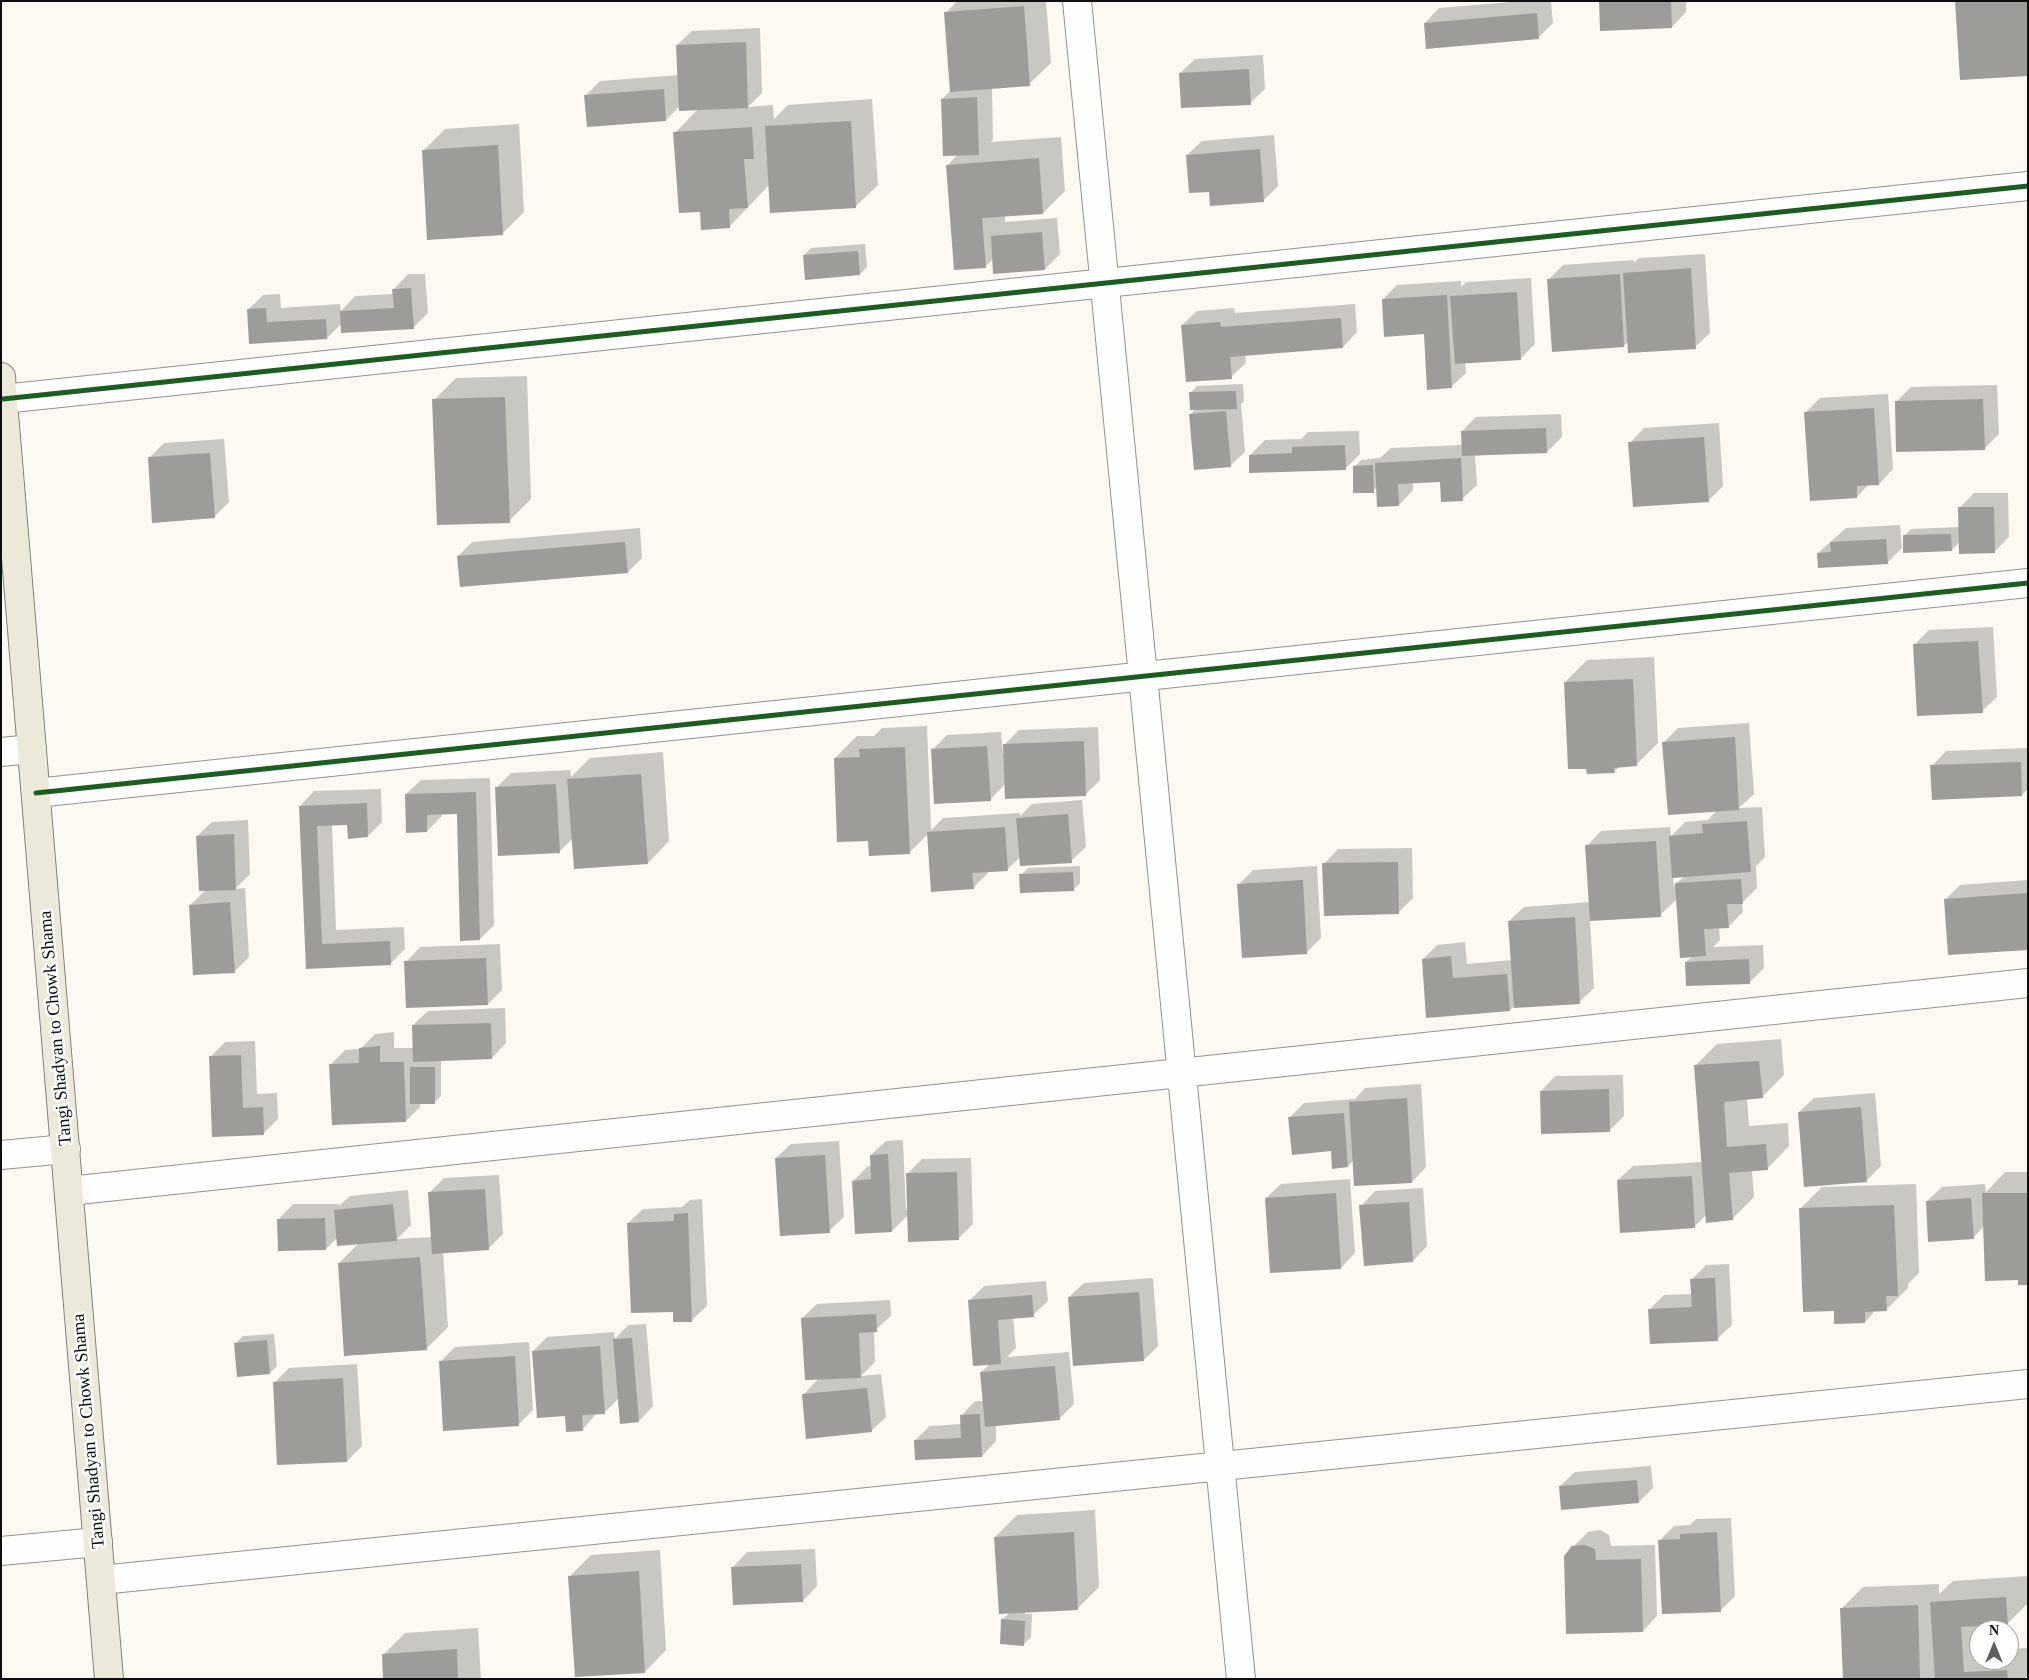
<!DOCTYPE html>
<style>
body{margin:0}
#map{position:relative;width:2029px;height:1680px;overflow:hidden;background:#fbf9f2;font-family:Georgia,serif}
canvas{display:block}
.frame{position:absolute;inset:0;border:2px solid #0d0d0d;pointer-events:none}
.north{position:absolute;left:1969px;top:1620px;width:50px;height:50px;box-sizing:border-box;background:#fff;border:1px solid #9e9e9e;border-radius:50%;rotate:0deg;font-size:14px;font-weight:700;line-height:20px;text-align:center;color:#0d0d0d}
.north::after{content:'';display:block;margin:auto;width:18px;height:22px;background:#60605d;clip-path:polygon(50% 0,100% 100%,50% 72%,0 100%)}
</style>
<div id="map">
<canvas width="2029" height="1680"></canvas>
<div class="frame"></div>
<div class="north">N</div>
</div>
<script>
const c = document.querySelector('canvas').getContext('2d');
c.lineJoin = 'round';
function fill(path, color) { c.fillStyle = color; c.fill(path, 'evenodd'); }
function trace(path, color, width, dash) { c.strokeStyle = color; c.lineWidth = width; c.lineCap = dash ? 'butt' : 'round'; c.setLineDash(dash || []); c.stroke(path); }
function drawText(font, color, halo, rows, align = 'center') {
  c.font = font + ' Georgia,serif'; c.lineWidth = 5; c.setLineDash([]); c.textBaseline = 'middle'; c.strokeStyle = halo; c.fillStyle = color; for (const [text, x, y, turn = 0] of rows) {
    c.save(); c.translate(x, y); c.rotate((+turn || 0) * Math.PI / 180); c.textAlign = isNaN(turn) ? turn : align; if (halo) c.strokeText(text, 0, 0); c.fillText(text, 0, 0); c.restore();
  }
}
const shadow = new Path2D(`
 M957 1H1046L1051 63 1029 84 992 87 993 139 991 142 1061 137 1065 191 1043 213 1005 215V222L1057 218 1060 254 1045 269 993 259 985 267 948 165 958 154 942 99 951 90 946 13Z
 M1523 1H1551L1553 23 1538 38 1425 23 1439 8Z
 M1600 1H1686V12L1672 27Z
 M760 28 762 93 748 107 773 105 774 119 788 105 872 99 878 185 856 206 770 184 729 227 701 211 675 133 698 109 680 106 666 120 586 95 600 81 679 75 677 45 692 31Z
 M1263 55 1265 89 1250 103 1180 73 1195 59Z
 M519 124 524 212 502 234 423 151 445 129Z
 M1274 135 1278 186 1263 201 1187 155 1202 141Z
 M865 244 867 267 860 274 804 255 811 248Z
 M1705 254 1710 333 1695 347 1629 341 1624 346 1549 279 1563 265 1634 260V263L1639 258Z
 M408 274H425L428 313 413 328 342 323 327 338 250 342 249 309 263 295 280 294 281 308 340 304 341 311 355 296 394 294V289Z
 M1531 278 1535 344 1521 358 1465 362 1466 373 1451 387 1425 333 1383 299 1397 285 1461 281V287L1466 282Z
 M1355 304 1357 332 1343 347 1245 354 1246 363 1231 377 1182 325 1197 311 1234 308 1235 313Z
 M527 376 531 499 509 521 434 400 456 378Z
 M1243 384 1244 401 1241 404 1245 452 1230 466 1190 415 1195 409 1190 393 1197 386Z
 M1997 385 1999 434 1984 449 1896 402 1911 387Z
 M1888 394 1893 469 1879 484H1869L1857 497 1805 413 1820 398Z
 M1561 414 1562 437 1547 452 1475 455 1477 485 1462 499 1442 480 1413 482V490L1399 505 1377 487 1373 491 1354 467 1361 460 1380 458 1391 448 1462 445V431L1476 417Z
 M1719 423 1723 486 1708 501 1630 443 1644 428Z
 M1359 431 1360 454 1345 469 1250 455 1265 440 1301 439 1308 432Z
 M224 439 229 502 214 517 149 458 164 443Z
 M1974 493H2008L2009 537 1995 551 1960 542 1952 550 1904 536 1911 529 1959 527V508Z
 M1900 525 1902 548 1887 563 1818 553 1846 528Z
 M640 528 642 558 628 572 458 556 472 542Z
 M1993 627 1997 697 1982 711 1914 645 1929 630Z
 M1654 657 1658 743 1636 765 1620 766 1614 772 1565 682 1587 660Z
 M1749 723 1754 794 1739 808 1762 807 1765 857 1756 866 1757 888 1742 903 1743 912 1728 927H1719L1720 940 1713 947 1763 945 1764 968 1749 983 1686 962 1693 955 1677 899 1660 915 1590 920 1594 988 1579 1002 1514 1007 1510 1010 1427 1016 1423 959 1437 945 1465 942 1467 964 1512 960 1509 921 1524 907 1590 902 1587 846 1601 831 1670 827 1671 836 1685 822 1708 820 1717 810 1664 742 1678 728ZM1684 876 1674 886 1673 877Z
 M927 726 931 830 943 818 1020 813V816L1032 804 1082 800 1086 847 1071 861 1020 857 1008 869 988 871V873L973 888 929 833 909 853 869 839 835 758 857 736H874L882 728Z
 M1098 727 1100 780 1085 795 1006 783 990 800 932 750 947 735 1001 732 1003 753H1005V744L1019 730Z
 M2028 748V789L2022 795 1932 766 1946 751Z
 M663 752 669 841 648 863 573 838 559 852 496 788 511 773 570 770 571 777 590 758Z
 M490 778 494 925 480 939 458 813 441 814 442 816 427 831 406 794 421 780Z
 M381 789 382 822 368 836 349 824 332 825 336 930 404 927 405 949 390 964 308 967 300 806 314 791Z
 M248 820 250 874 235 889 245 888 249 957 234 972 190 905 206 890 197 836 212 822Z
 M1412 848 1413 898 1398 913 1324 864 1338 849Z
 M1080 866V883L1073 890 1021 875 1028 868Z
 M1317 866 1321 938 1306 953 1238 885 1253 870Z
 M2028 880V948L1946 899 1960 885Z
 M500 944 502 990 488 1004 406 962 420 947Z
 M505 1008 506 1043 492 1058 441 1060V1096L434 1103H420V1107L406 1121 330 1065 345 1050 360 1049 375 1034 394 1032V1048H414L413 1025 428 1011Z
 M1781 1039 1784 1075 1762 1097 1747 1098 1749 1126 1788 1123 1789 1146 1768 1168 1752 1170 1754 1197 1732 1219 1707 1214 1694 1227 1618 1180 1633 1166 1703 1162 1695 1066 1717 1044Z
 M255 1041 257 1094 277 1093 278 1119 264 1133 213 1136 210 1057 225 1042Z
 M1623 1075 1624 1116 1610 1130 1541 1091 1555 1076Z
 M1421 1084 1426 1167 1412 1182 1354 1160 1348 1166 1333 1168 1332 1150 1290 1117 1304 1103 1355 1099 1365 1088Z
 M1875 1093 1881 1166 1866 1181 1799 1112 1814 1098Z
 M903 1140 906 1210H909L907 1174 922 1159 971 1158 973 1224 958 1239 909 1214 892 1231 853 1181 868 1166H872L871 1155 886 1141Z
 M839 1141 844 1217 829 1231 776 1158 791 1144Z
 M2005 1172H2028V1284L2019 1279 1984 1226 1973 1238 1927 1201 1942 1187 1985 1184 1986 1192Z
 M499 1175 503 1234 488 1249 443 1252 448 1327 426 1349 339 1263 360 1242 338 1237 326 1249 279 1219 293 1204H339V1206L350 1196 408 1190 411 1225 397 1239 432 1237 429 1193 444 1178Z
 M1350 1179 1355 1253 1341 1268 1266 1198 1281 1184Z
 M1916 1184 1919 1273 1908 1284V1288L1886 1310H1876L1865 1322 1835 1310 1800 1209 1822 1187Z
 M1423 1188 1427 1246 1413 1261 1361 1206 1375 1191Z
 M702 1199 707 1306 692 1320 674 1321V1310L628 1223 643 1209 682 1207 690 1200Z
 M1729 1264 1732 1325 1717 1339 1649 1310 1664 1295 1692 1294 1691 1280 1706 1265Z
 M1153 1278 1158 1346 1144 1360 1069 1297 1084 1283Z
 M1046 1281 1048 1301 1033 1315 1013 1317 1016 1348 1007 1357 1069 1352 1074 1404 1059 1419 996 1425V1441L982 1456 915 1440 930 1426 961 1424V1416L975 1401H984L981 1372 990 1364 969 1301 984 1286Z
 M890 1300 891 1316 874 1331 875 1362 861 1376 881 1374 886 1417 871 1431 803 1395 819 1378 802 1318 817 1304Z
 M646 1324 653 1406 639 1421 619 1398 604 1413H597L583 1429 566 1415 533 1351 547 1337 614 1332 615 1339 628 1325Z
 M274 1334 277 1366 270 1373 236 1343 243 1336Z
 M529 1342 533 1410 519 1424 440 1362 455 1347Z
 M357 1364 362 1446 347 1461 274 1383 289 1368Z
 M1651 1466 1653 1488 1639 1502 1560 1486 1575 1472Z
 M1095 1510 1099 1587 1077 1609 1025 1612V1614H1032L1031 1637 1024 1644 1002 1620 1009 1613 995 1537 1017 1515Z
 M1731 1518 1735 1596 1720 1611 1660 1540 1674 1526 1690 1525 1696 1519Z
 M1600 1530 1609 1535 1611 1546 1655 1545 1657 1616 1643 1631 1573 1547 1588 1532Z
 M815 1549 817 1586 803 1601 733 1567 747 1552Z
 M660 1550 666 1650 645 1672 569 1577 591 1555Z
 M2028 1576V1603L2007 1624 1983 1625 1984 1630H1979V1660H2009V1649L2028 1648V1675L2024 1679H1844L1841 1609 1863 1587 1939 1584V1594L1953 1581Z
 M478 1628 481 1679H384L383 1655 405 1633Z`);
const building = new Path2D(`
 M1599 1H1671L1672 28 1600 31Z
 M1955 1H2028V76L1960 80Z
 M1024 6 1030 86 950 92 944 12Z
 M1537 13 1539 39 1426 49 1424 23Z
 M746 42 748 108 679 111 676 45Z
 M1249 69 1251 105 1181 108 1179 73Z
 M664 89 666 121 587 127 584 95Z
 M977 97 979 155 943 156 941 99Z
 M851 121 856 208 770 213 765 126Z
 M752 127 754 159H744L748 208 729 209 730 228 701 230 700 212 679 213 673 132Z
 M498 145 503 235 427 240 422 150Z
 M1260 149 1264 202 1210 206 1209 192 1189 193 1186 155Z
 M1039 158 1043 214 982 218 986 268 954 270 946 165Z
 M1042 232 1045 270 993 274 991 236Z
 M858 251 860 275 805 280 803 255Z
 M1691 268 1696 349 1628 353 1623 273Z
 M1620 274 1624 347 1552 352 1547 279Z
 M411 288 414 329 341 333 340 311 394 308 392 289Z
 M1517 292 1521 360 1455 364 1450 296Z
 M1447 295 1452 388 1427 390 1424 334 1384 337 1382 299Z
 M266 308 267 322 326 319 327 339 249 344 247 309Z
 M1341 318 1343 348 1230 357 1232 379 1186 382 1181 325 1220 322 1221 327Z
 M1236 391 1237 409 1190 410 1189 392Z
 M505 397 510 523 437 525 432 399Z
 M1983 399 1985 450 1896 452 1895 401Z
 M1874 408 1879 485 1857 486V498L1810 501 1804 412Z
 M1226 411 1231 467 1194 470 1189 414Z
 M1546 428 1547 453 1462 456 1461 431Z
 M1704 437 1709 502 1633 507 1628 442Z
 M1345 445 1346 470 1249 473V455L1292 453V447Z
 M210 453 215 518 152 523 148 457Z
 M1461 458 1463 501 1441 502 1440 482 1398 484 1399 506 1377 507 1375 463Z
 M1373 465 1374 493H1353V466Z
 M1958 507H1994L1995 553 1959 554Z
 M1951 534 1952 551 1903 553V535Z
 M1886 539 1888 564 1818 568 1817 553 1831 552 1830 542Z
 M625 542 628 573 460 587 457 556Z
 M1978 641 1983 713 1917 716 1913 644Z
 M1633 679 1637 766 1614 768 1615 773 1587 774 1586 769H1568L1564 682Z
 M1735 737 1739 810 1668 815 1662 742Z
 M1084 741 1086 796 1005 799 1003 744Z
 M987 746 991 801 934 804 931 749Z
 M905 747 910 854 869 856 868 841 837 842 834 758 860 757 859 749Z
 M2021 762 2022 796 1932 800 1930 765Z
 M641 774 648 864 574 869 567 779Z
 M556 784 560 853 498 856 495 787Z
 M476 792 480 940 460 941 457 814 427 815V832L406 833 405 794Z
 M367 803 368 837 348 839 347 825 317 826 322 944 390 941 391 965 306 969 299 806Z
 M1068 814 1072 863 1020 866 1016 818Z
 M1747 821 1751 872 1672 878 1669 836 1703 833 1702 824Z
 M1005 827 1008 871 972 873 974 889 931 892 927 832Z
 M234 834 236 890 199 891 196 836Z
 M1656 841 1661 917 1590 921 1585 845Z
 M1398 862 1399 914 1324 916 1322 863Z
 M1073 872 1074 891 1020 893 1019 874Z
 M1741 879 1743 904H1727L1729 928 1704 929 1706 956 1680 958 1675 883Z
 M1303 880 1307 954 1242 958 1237 884Z
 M2028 893V950L1948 955 1944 899Z
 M230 902 235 973 193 975 189 905Z
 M1575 917 1580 1004 1514 1008 1508 921Z
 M1451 956 1453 978 1507 974 1510 1011 1426 1018 1422 959Z
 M486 958 488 1005 406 1008 404 961Z
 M1749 959 1750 984 1686 986 1685 962Z
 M491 1023 492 1059 413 1062 412 1025Z
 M380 1046V1062H404L406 1122 332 1125 329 1064 359 1063V1048Z
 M241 1055 243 1108 263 1107 264 1135 212 1137 209 1056Z
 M1759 1061 1763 1098 1724 1102 1727 1147 1766 1144 1768 1170 1729 1173 1733 1220 1706 1223 1694 1065Z
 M410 1067H435V1104H410Z
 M1609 1089 1610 1132 1541 1134 1540 1091Z
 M1407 1098 1412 1183 1354 1186 1349 1102Z
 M1861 1107 1867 1182 1804 1187 1798 1112Z
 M1344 1113 1348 1167 1332 1169 1331 1151 1292 1155 1288 1117Z
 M888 1154 892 1232 855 1234 852 1181 871 1179 870 1155Z
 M825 1155 830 1233 780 1236 775 1158Z
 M957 1172 959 1240 908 1242 906 1173Z
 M1692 1176 1695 1228 1620 1233 1617 1180Z
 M485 1189 489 1250 432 1254 428 1192Z
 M1336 1193 1341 1269 1270 1273 1265 1198Z
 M1982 1193H2028V1285H2018V1280L1985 1281Z
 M1971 1198 1974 1239 1928 1242 1926 1201Z
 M1409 1202 1413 1262 1364 1266 1359 1205Z
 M393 1204 397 1241 337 1246 334 1210Z
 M1894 1205 1898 1296H1886L1887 1311 1865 1312V1323L1834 1324V1311L1803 1312 1799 1208Z
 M688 1213 692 1322H673V1312L631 1313 627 1223 674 1221V1214Z
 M325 1218 326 1250 278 1251 277 1219Z
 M420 1257 427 1350 344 1356 338 1263Z
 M1715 1278 1718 1341 1650 1344 1648 1309 1692 1307 1690 1279Z
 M1139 1292 1144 1361 1073 1366 1068 1297Z
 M1032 1295 1034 1317 998 1320 1001 1364 973 1366 968 1300Z
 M876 1314 877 1332 859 1333 861 1378 805 1380 801 1318Z
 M632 1338 639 1422 620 1424 613 1339Z
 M267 1340 270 1374 237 1377 234 1343Z
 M600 1346 605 1414 582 1415 583 1431 566 1432 565 1416 537 1418 532 1351Z
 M515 1356 519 1426 443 1431 439 1361Z
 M1055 1366 1060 1420 985 1427 980 1372Z
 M343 1378 347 1462 277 1465 273 1382Z
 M867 1388 872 1432 806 1439 802 1394Z
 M980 1414 982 1457 915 1460 914 1440 961 1438 960 1415Z
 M1637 1480 1639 1503 1561 1510 1559 1486Z
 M1074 1532 1078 1610 999 1614 994 1537Z
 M1717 1532 1721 1612 1662 1614 1658 1540 1680 1539V1534Z
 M1585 1545 1595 1549 1596 1560 1641 1559 1643 1632 1566 1634 1564 1556 1572 1546Z
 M801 1564 803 1602 733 1605 731 1567Z
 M639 1571 645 1673 575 1677 568 1576Z
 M2006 1597 2008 1625 1961 1627 1964 1672 2007 1670 2008 1679H1935L1930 1602Z
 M1918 1605 1920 1679H1843L1840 1608Z
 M1001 1619 1025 1621 1024 1646 1000 1644Z
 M457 1649 458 1679H383L382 1654Z`);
const minor = new Path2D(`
 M1077 1 1241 1679
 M3 399 2028 186
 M1 752 32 749
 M36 793 2028 583
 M1 1155 66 1149
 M69 1191 2028 983
 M1 1551 98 1542
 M101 1580 2028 1384`);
const primary = new Path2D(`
 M1 377 109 1679`);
const cycleway = new Path2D(`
 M3 399 2028 186
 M36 793 2028 583`);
const streetNames = [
 ["Tangi Shadyan to Chowk Shama",56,1028,-95],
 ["Tangi Shadyan to Chowk Shama",89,1431,-95]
];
fill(shadow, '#0003');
fill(building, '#9e9c98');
trace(minor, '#949390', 30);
trace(primary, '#81817d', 30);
trace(minor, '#fefefd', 28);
trace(primary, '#ede9d8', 28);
trace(cycleway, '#1b5e20', 5);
drawText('18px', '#0d0d0d', '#fff', streetNames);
</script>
